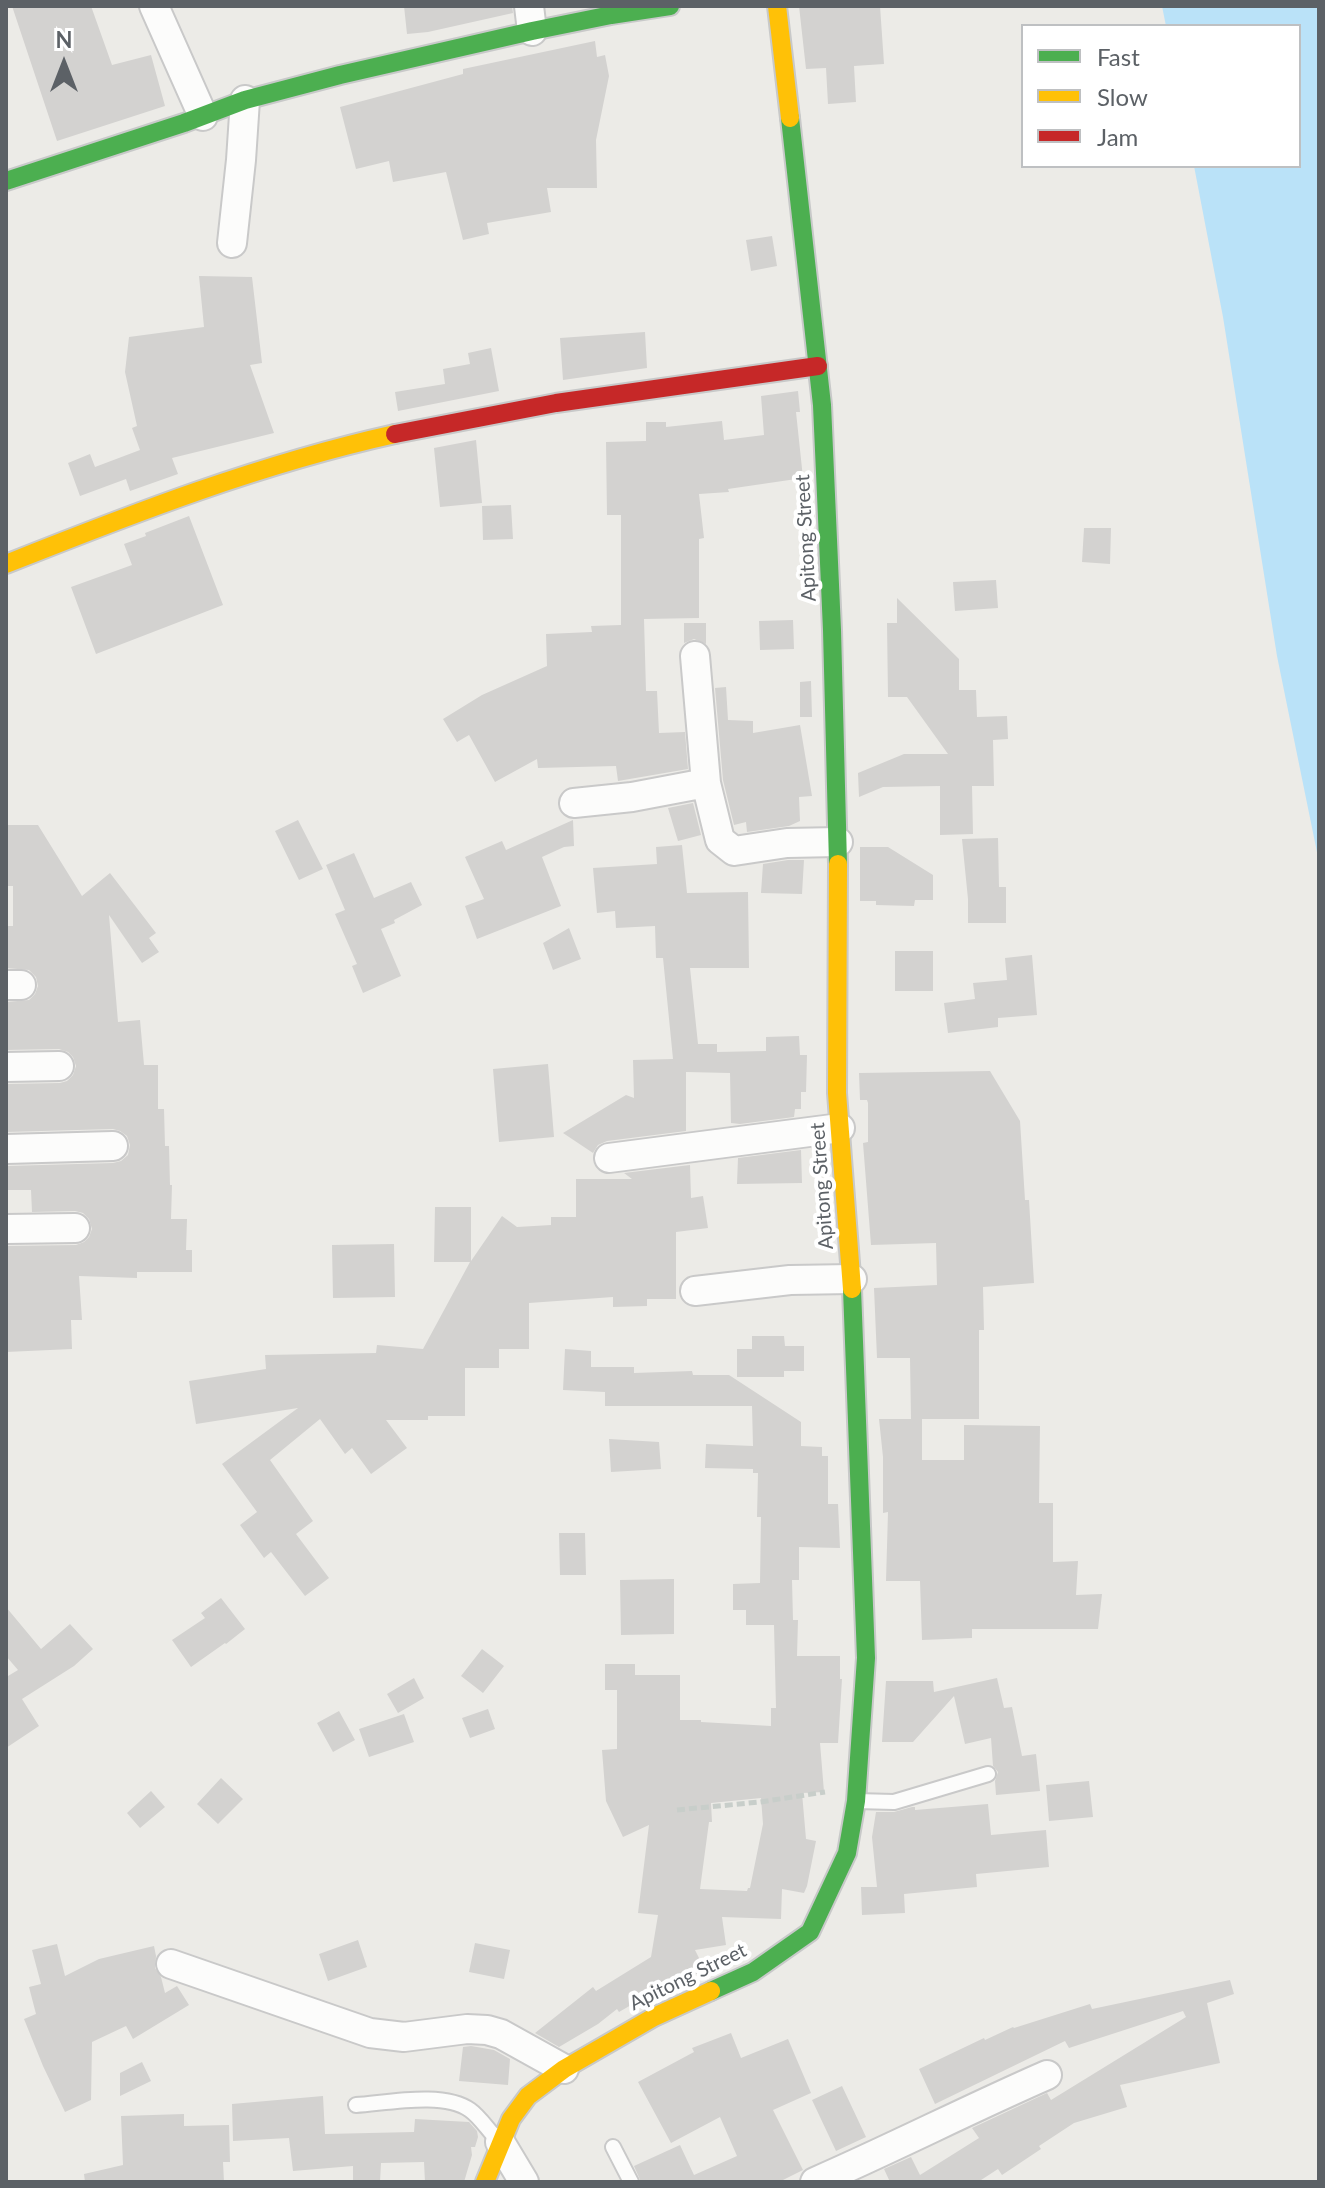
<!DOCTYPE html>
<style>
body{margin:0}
#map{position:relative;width:1325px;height:2188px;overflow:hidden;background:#ecebe7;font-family:Lato,sans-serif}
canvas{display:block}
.frame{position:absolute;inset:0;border:8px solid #5c6166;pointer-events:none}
.legend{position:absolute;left:1021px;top:24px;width:280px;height:144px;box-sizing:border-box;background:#fff;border:2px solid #bec0c2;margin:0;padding:10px 14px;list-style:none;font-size:24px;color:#5c6166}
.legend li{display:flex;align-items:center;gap:16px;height:40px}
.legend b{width:40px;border:2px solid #bec0c2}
.north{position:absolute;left:24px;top:24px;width:80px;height:80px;-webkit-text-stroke:6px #fff;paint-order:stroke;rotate:0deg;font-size:22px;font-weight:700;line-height:32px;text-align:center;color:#5c6166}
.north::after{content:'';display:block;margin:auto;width:28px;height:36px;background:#5c6166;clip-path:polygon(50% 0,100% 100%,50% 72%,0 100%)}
</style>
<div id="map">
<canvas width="1325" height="2188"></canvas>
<div class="frame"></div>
<ul class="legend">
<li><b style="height:10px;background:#4caf50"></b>Fast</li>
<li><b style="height:10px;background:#ffc107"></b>Slow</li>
<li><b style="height:10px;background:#c62828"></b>Jam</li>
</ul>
<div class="north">N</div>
</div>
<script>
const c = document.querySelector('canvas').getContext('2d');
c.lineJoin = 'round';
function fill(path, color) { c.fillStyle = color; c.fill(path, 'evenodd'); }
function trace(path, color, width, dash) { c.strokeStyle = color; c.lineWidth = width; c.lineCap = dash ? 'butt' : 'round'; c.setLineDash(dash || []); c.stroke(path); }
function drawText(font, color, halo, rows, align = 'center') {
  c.font = font + ' Lato,sans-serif'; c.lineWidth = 8; c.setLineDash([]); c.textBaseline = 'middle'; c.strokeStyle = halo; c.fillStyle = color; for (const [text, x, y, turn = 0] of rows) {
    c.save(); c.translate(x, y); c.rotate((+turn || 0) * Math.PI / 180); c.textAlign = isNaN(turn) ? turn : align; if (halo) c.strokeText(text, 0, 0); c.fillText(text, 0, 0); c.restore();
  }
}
const water = new Path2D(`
 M1162 6H1319V862L1277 656 1223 317 1194 166H1299V26H1166Z`);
const building = new Path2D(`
 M12 6H91L112 65 151 55 165 106 57 141Z
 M404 6H512L513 13 428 32 407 34Z
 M799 6H880L884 64 854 66 856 102 828 104 826 68 806 69Z
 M595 41 597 57 605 55 609 76 596 140 597 188H547L551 212 487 223 489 234 463 240 446 172 393 182 389 161 356 169 340 107 463 74V69Z
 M772 236 777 266 751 271 746 240Z
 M199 276 252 277 262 363 250 365 274 433 172 458 178 474 130 491 126 479 80 496 68 463 90 454 95 467 140 450 132 428 137 426 125 372 129 337 204 327Z
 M645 332 647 368 563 380 560 338Z
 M491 348 499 391 398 411 395 392 445 384 443 369 470 364 468 353Z
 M798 391 800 412H796L803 478 728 489 729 492 699 494 704 538 699 539V618L644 619 646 691H657L659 733 685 732 688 769 618 781 616 766 538 768 537 759 495 782 469 735 457 742 443 719 482 695 547 666 546 634 592 632 591 626 621 625V515H607L606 442 646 441V422H666V427L722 421 724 440 764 435 761 396Z
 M476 440 482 503 440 507 434 448Z
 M511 505 513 539 483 540 482 506Z
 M189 516 223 605 96 654 71 587 132 565 124 544 146 536 145 533Z
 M1084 528H1111L1110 564 1082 562Z
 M996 580 998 608 955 611 953 582Z
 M897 598 959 659V690H976L977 717 1007 716 1008 739 993 740 994 786H972L973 834 940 835V786L883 787 859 797 858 773 904 754H948L907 697H888L887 623H897Z
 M793 620 794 649 760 650 759 621Z
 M684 623H706V644L694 639 684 643Z
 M811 681 812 717H800V682Z
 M726 687 728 720 753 721V733L800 725 812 796 799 797 800 821 789 826 747 832 746 822 734 825 723 780 715 688Z
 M693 803 701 835 678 841 668 808Z
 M298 820 323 869 299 880 275 831Z
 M573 820 574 846 564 847 542 857 561 906 477 939 465 906 484 899 465 857 502 841 506 850Z
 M6 825H38L82 896 110 873 156 933 149 938 159 952 142 963 109 915 118 1022 140 1020 144 1065H158V1109H164L165 1146H169L170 1185H172L171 1219H187L186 1250H192V1272H137V1278L79 1276 82 1320H71L72 1349 6 1352V1246L76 1245 84 1242 89 1237 92 1229 89 1219 83 1213 75 1211 32 1212 31 1190H6V1166L113 1163 121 1161 128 1155 130 1145 127 1136 120 1131 113 1129 6 1132V1084L60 1083 67 1081 73 1075 76 1066 73 1057 68 1052 59 1049 6 1050V1002L29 1000 35 994 38 986 36 977 29 970 6 968V926H13V886H6Z
 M998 838 999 887H1006V923H968V899L962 839Z
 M682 845 687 893 748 892 749 968H690L698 1044H717V1052L766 1051V1037L799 1036 800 1055H807L806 1092H801V1109H795L794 1117 740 1124 731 1123 730 1073 686 1072V1131L607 1141 598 1145 593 1153 563 1133 626 1095 634 1098 633 1060 673 1059 663 958H656L655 926 616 928 615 911 597 913 593 868 657 864 656 847Z
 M860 847H888L933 875V900H915L914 906 876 905V901H860Z
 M354 853 374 898 411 882 422 905 394 920 395 923 381 929 401 976 363 993 352 966 357 964 335 914 345 910 326 865Z
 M788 860H804L802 894 761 893 763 864Z
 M569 928 581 959 553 970 543 943Z
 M895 951H933V991H895Z
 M1032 955 1037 1015 998 1018V1027L948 1033 944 1003 975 999 973 983 1007 980 1005 958Z
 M548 1064 554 1137 499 1142 493 1069Z
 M990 1071 1020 1121 1025 1200H1029L1034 1283 983 1287 984 1330H979V1419H911L910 1358H877L874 1288 937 1285 936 1243 871 1245 863 1143 868 1142V1103L867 1100H860L859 1073Z
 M801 1150 802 1183 737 1184 738 1158Z
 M690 1165 691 1198 703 1196 708 1228 676 1232V1299H647V1306L613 1307V1297L529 1303V1349H499V1368H465V1416H428V1420H386L407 1448 371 1474 352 1448 345 1454 320 1419 270 1460 313 1521 296 1534 329 1578 305 1596 271 1552 264 1558 240 1525 257 1512 222 1464 298 1408 196 1424 189 1381 266 1369 265 1355 376 1353 377 1345 423 1349 470 1262H434L435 1207H471V1261L502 1216 517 1227 551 1225V1217H576V1179H632L624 1173Z
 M394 1244 395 1297 333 1298 332 1245Z
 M752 1336H784L785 1346H804V1371H784V1377H737V1349H752Z
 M565 1349 591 1351V1367H634V1373L692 1371 693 1375H729L801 1422V1446L822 1447V1456H828V1504H838L840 1548 799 1547V1580H792L793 1620H798L797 1656H840V1679H842L838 1743H820L824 1792 802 1793 806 1839 816 1841 807 1886 804 1893 782 1889 781 1919 722 1917 726 1945 695 1950 705 1970 645 1997 619 2012 617 2009 598 2024 559 2047 535 2033 593 1987 596 1991 651 1957 658 1915 638 1913 649 1825 623 1837 606 1801 602 1750 617 1749V1690H605V1664H635V1675H680V1720H701V1722L771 1726V1708H776L774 1625H746V1610H733V1584L760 1583 761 1517H757L758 1473H753V1469L705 1468 706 1444 753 1446 752 1406H605V1392L563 1390ZM761 1798 763 1824 750 1888H748L747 1891 700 1889 709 1822H712L711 1803Z
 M879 1419H922V1460H964V1425L1040 1426 1039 1503H1053V1562L1078 1561 1076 1595 1102 1594 1098 1629H972V1638L922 1640 920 1581H886L888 1512 883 1513V1457Z
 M609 1439 659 1442 661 1469 611 1472Z
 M559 1533H585L586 1575H560Z
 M674 1579V1634L621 1635 620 1580Z
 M221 1598 245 1629 226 1644 225 1643 191 1667 172 1640 205 1618 201 1613Z
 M6 1607 41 1649 70 1624 93 1649 74 1666 22 1699 39 1726 6 1748V1674L8 1676 18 1670 6 1656Z
 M482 1649 504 1666 483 1693 461 1676Z
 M414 1678 424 1698 398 1713 387 1694Z
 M997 1678 1004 1708 1012 1707 1022 1756 1036 1754 1040 1791 996 1795 995 1781 998 1772 993 1766 991 1738 965 1744 954 1696 913 1742H882L886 1681H933L934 1692Z
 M488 1709 495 1729 470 1738 462 1718Z
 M339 1711 355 1740 333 1752 317 1723Z
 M404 1714 414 1742 369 1757 359 1729Z
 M221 1778 243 1799 218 1824 197 1804Z
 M1089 1781 1093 1817 1049 1821 1046 1785Z
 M151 1791 165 1807 140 1828 127 1813Z
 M988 1804 991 1835 1046 1830 1049 1867 976 1874 977 1887 904 1894 905 1913 862 1915 861 1887H877L872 1837 876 1812H894L912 1807H915V1810Z
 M358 1940 367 1967 328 1981 319 1954Z
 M475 1943 510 1950 504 1979 469 1972Z
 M57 1944 65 1976 99 1959 154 1946 156 1956 155 1968 161 1977 165 1993 177 1986 189 2005 133 2039 126 2026 92 2042 91 2100 65 2112 43 2066 24 2019 36 2014 29 1987 41 1984 32 1950Z
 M1230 1980 1234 1994 1207 2003 1220 2063 1120 2085 1127 2107 1074 2123 1039 2146 1041 2149 1002 2175 998 2169 978 2182H890L884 2169 911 2157 920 2175 979 2138 972 2128 1047 2093 1051 2100 1186 2017 1183 2011 1069 2048 1065 2041 935 2104 919 2069 984 2038 985 2040 1013 2027 1014 2028 1090 2004 1092 2009Z
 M731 2033 741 2058 788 2039 811 2093 773 2110 803 2170 779 2182H641L634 2166 680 2145 694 2175 737 2156 720 2117 671 2143 638 2082 694 2052 692 2048Z
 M471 2046 494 2050 510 2059 508 2085 459 2081 463 2047Z
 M142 2062 151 2081 120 2096V2073Z
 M842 2086 866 2137 836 2151 812 2100Z
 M323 2096 325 2134 414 2132 415 2119 469 2122 477 2131 478 2137 475 2147H471L472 2155 464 2182H425L424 2162 381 2163 380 2182H353V2166L293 2171 289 2138 233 2141 232 2104Z
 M184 2114V2126L229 2125 230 2162H223L224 2182H85L84 2174 123 2165 121 2116Z`);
const path = new Path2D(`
 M677 1810 760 1802 825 1792`);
const lane = new Path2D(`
 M856 1801 894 1802 988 1774
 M356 2105C387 2103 444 2091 470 2110 480 2117 488 2130 497 2139
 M613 2147 631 2182`);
const street = new Path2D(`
 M154 6 203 116
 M529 6 532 31
 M232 243 241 160 245 100
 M695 656 706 783
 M574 803 632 797 706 783 720 840 734 851 787 843 838 842
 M6 985H21
 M6 1067 59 1066
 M6 1149 113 1146
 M609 1158 840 1128
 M6 1229 75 1228
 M695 1291 790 1280 852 1279
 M171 1964 370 2033 404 2037 467 2029 487 2030 501 2034 564 2069
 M500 2142 524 2182
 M815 2182C893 2148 969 2109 1047 2075`);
const fast = new Path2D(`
 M790 118 822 405 832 630 838 864
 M6 181 184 123 245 100 340 75 532 31 611 15 670 6
 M711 1991 753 1972 810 1932 847 1853 856 1801 866 1658 852 1289`);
const slow = new Path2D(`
 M777 6 790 118
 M6 564C134 513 260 464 395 434
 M838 864 837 1093 852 1289
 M485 2182 511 2119 528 2096 564 2069 654 2017 711 1991`);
const jam = new Path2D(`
 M395 434 556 403 818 366`);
const streetNames = [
 ["Apitong Street",806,538,-93],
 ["Apitong Street",822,1186,-94],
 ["Apitong Street",688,1977,-26]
];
fill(water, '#bae2f8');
fill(building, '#d3d2d0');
trace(lane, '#c9c9c9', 18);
trace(street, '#c9c9c9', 32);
trace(fast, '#c8c9c9', 22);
trace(slow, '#c8c9c9', 22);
trace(jam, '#c8c9c9', 22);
trace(path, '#c8ceca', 5, [8, 4]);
trace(lane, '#fcfcfb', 14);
trace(street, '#fcfcfb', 28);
trace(fast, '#4caf50', 18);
trace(slow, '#ffc107', 18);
trace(jam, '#c62828', 18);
drawText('20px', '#5c6166', '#fff', streetNames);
</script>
